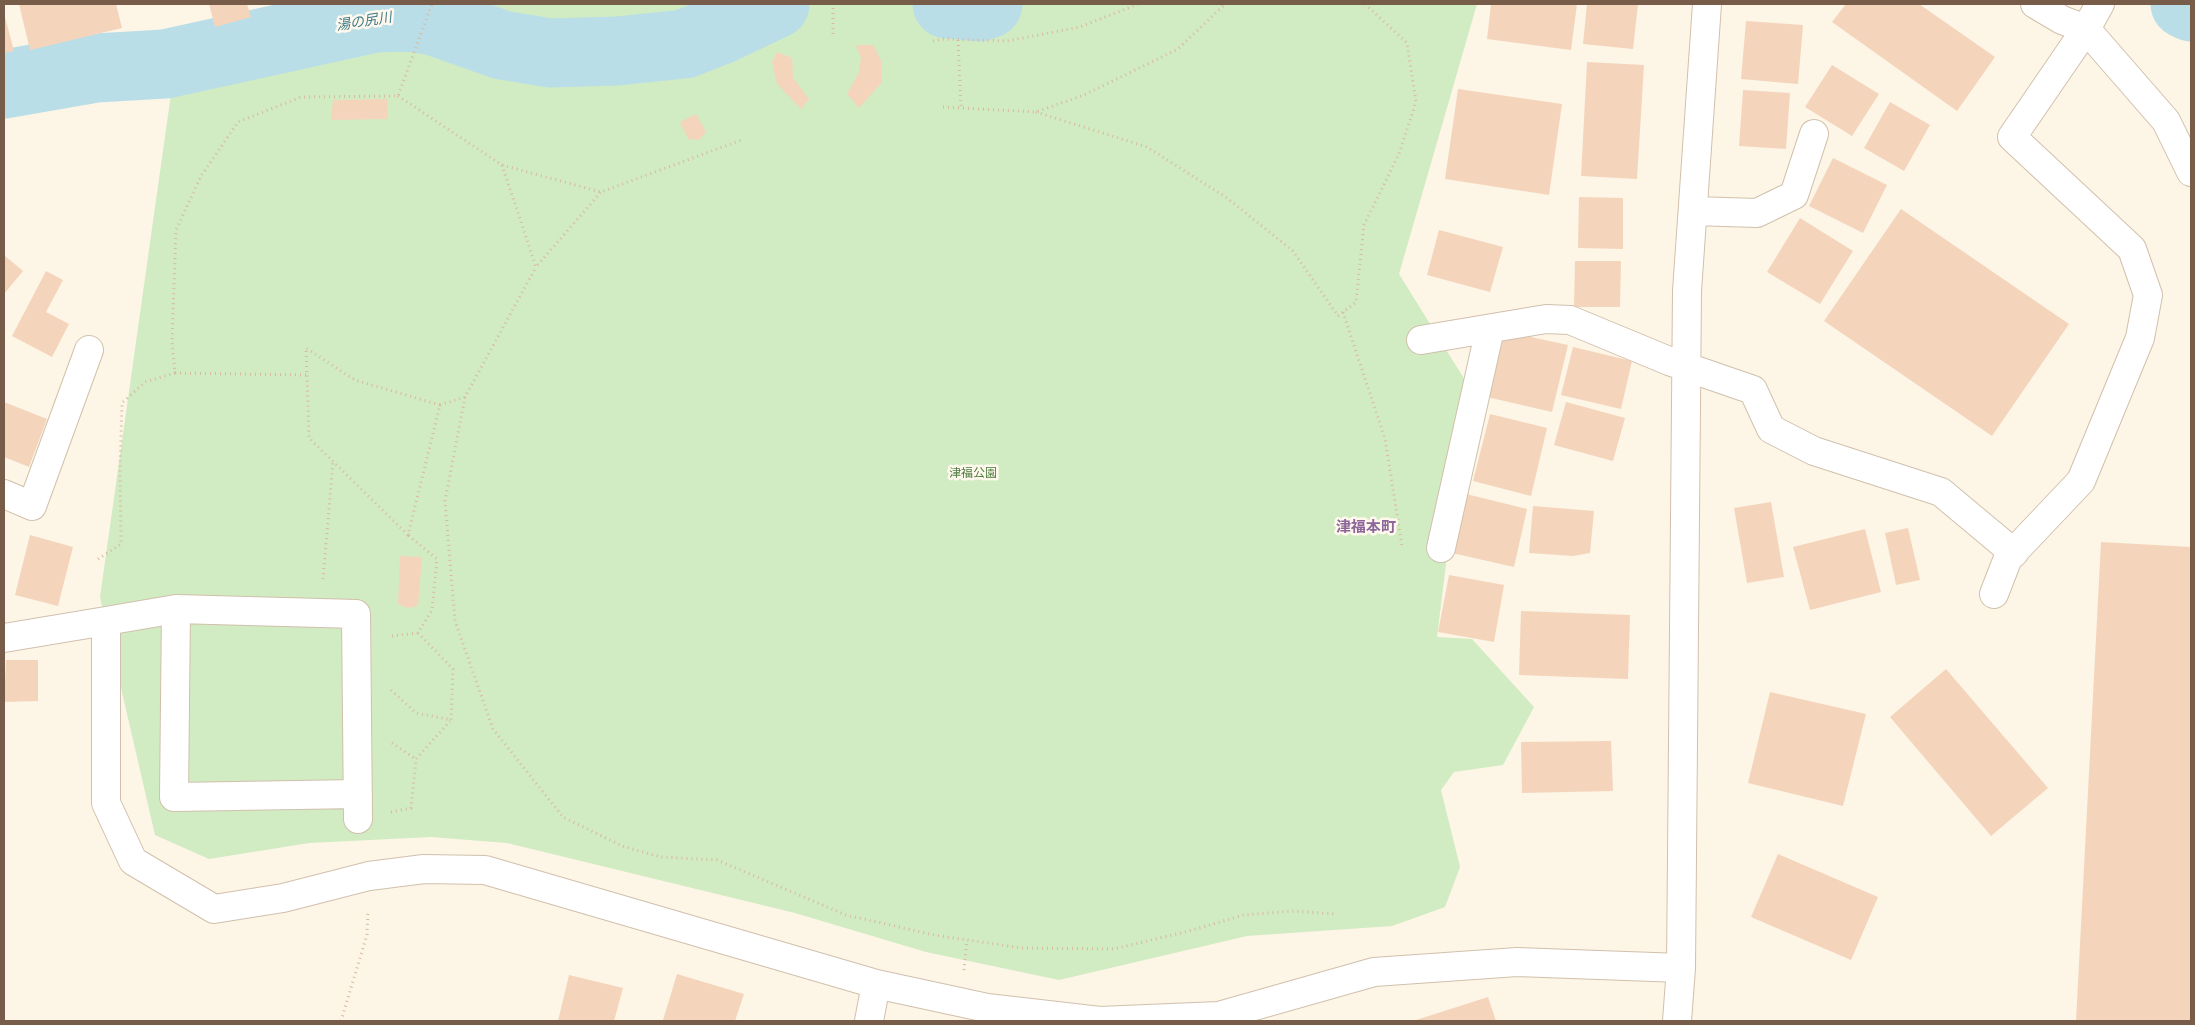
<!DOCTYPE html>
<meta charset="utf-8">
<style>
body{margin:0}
#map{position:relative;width:2195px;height:1025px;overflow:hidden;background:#fdf5e6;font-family:Arial,sans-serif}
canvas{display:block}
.frame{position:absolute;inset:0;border:5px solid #775c49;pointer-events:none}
</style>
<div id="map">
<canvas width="2195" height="1025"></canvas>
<div class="frame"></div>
</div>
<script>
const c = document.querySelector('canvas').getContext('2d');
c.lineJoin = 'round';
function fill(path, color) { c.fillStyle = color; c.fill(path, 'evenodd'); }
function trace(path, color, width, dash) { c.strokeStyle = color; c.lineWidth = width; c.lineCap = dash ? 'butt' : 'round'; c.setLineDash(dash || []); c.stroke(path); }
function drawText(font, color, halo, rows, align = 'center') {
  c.font = font + ' Arial,"Noto Sans JP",sans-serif'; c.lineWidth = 5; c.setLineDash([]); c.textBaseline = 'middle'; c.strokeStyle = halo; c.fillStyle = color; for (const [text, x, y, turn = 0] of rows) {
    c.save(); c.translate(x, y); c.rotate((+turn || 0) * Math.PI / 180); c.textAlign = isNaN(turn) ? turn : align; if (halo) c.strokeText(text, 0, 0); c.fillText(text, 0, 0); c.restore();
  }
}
const green = new Path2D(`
 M281 4H1477L1399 274 1468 385 1437 637 1472 639 1534 707 1503 765 1454 772 1441 790 1460 867 1445 907 1392 926 1247 936 1059 980 926 952 795 913 507 843 431 837 309 843 209 859 155 835 100 597 171 94Z`);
const stream = new Path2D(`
 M695 4 709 34`);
const river = new Path2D(`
 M947 4 979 7 988 4
 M2185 4 2191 7
 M4 84 96 68 165 64 375 18 409 17 434 21 502 45 550 53 617 51 684 44 720 30 775 4`);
const building = new Path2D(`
 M19 4H116L122 28 30 50Z
 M209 4H247L251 17 215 27Z
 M1491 4H1577L1571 50 1487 39Z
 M1587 4H1638L1633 49 1583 44Z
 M1846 4H1919L1995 57 1957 111 1832 22Z
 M4 13 14 51 4 53Z
 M1746 21 1803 25 1798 84 1741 79Z
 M856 45H873L881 60 882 82 859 108 847 94 859 72 861 58Z
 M777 52 792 58 793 78 809 99 801 109 777 84 772 62Z
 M1587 62 1644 65 1637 179 1581 176Z
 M1832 65 1879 94 1852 136 1805 107Z
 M1458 89 1562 104 1549 195 1445 179Z
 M1743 90 1790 93 1786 149 1739 146Z
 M387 99 388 119 331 120 333 100Z
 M1890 102 1930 125 1904 171 1864 148Z
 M696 114 706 132 699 140 688 139 680 122Z
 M1833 158 1887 185 1863 233 1809 206Z
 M1579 197 1623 198V249L1578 248Z
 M1901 209 2069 324 1992 436 1824 321Z
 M1800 218 1853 251 1820 304 1767 272Z
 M1439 230 1503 247 1490 292 1427 275Z
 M4 255 23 271 4 294Z
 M1575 261H1621L1620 307H1574Z
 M46 271 63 280 46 312 69 324 52 357 12 336Z
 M1503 331 1568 345 1552 412 1487 397Z
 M1573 347 1632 361 1621 409 1561 395Z
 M4 402 47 419 29 467 4 457Z
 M1566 402 1625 418 1613 461 1554 445Z
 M1490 414 1547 428 1531 496 1473 481Z
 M1466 494 1527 509 1514 567 1452 553Z
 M1771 502 1784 577 1747 583 1734 508Z
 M1533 506 1594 511 1590 553 1573 556 1529 553Z
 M1908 528 1920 580 1896 585 1885 533Z
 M1865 529 1881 592 1810 610 1793 547Z
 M30 535 73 547 58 606 15 595Z
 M2101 542 2191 547V1021H2076Z
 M400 556 422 557 418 606 408 608 398 604Z
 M1449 575 1504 585 1494 642 1438 632Z
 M1521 611 1630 615 1628 679 1519 675Z
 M6 660H38V701L4 702Z
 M1946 669 2048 788 1991 836 1890 717Z
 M1770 692 1866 714 1843 806 1748 783Z
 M1611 741 1613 791 1522 793 1521 742Z
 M1778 854 1878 897 1851 960 1751 917Z
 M677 974 744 994 735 1021 663 1020Z
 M569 975 623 988 614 1021H558Z
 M1488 997 1496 1021H1413Z`);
const path = new Path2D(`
 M833 34V4
 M958 40 961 108
 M933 41 942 39 1007 41 1080 27 1138 4
 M398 96 502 165 601 192 744 139
 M943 107 1036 112 1084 95 1178 49 1225 4
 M1036 112 1147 147 1227 198 1293 251 1338 316 1356 302 1364 225 1399 154 1416 102 1407 43 1365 4
 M502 165 536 267 601 192
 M1343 312 1385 439 1402 546
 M175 373 307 375 306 348 355 380 440 405 408 535 309 438 307 375
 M465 397 445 501 455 621 493 729 563 817 622 846 661 857 717 860 846 915 934 935 1022 948 1114 949 1189 931 1244 915 1292 911 1335 914
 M440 405 465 397 536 267
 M98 559 121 544 120 470 122 403 145 382 175 373 172 341 176 230 201 176 238 122 301 97 398 96 432 4
 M323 579 333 462
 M392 636 418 633
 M391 690 416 713 451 720 453 669 418 633 432 610 437 559 408 535
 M392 743 416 759
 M391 812 411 808 416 759 450 721
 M964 970 967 940
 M341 1021 367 935 368 911`);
const minor = new Path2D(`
 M2035 4 2062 20 2086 29 2166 121 2191 172
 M1693 211 1757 213 1794 195 1814 134
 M1421 340 1546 319 1570 320 1669 361 1753 390 1771 429 1814 451 1941 492 2014 553
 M4 494 32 506 89 350
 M1441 548 1490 329
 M1994 594 2008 558 2081 481 2140 338 2148 295 2132 249 2012 137 2086 29 2100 4
 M106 621 176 609
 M4 638 106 621V803L133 861 214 909 283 898 369 876 424 869 485 870 876 984 987 1008 1100 1021 1219 1016 1374 972 1517 962 1681 968
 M358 794 174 797 176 609 356 614 358 819
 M869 1021 876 984
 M1677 1021 1681 968 1687 291 1707 4`);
const parkNames = [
 ["津福公園",973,474]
];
const waterNames = [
 ["湯の尻川",364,22,-9]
];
const quarterNames = [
 ["津福本町",1366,528]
];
fill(green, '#d1ebc3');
trace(stream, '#9fcdda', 11);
trace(river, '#b9dee8', 69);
fill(building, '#f4d5bc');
trace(minor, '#d1c0ad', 30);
trace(path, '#d9b99f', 3, [1, 4]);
trace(minor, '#fff', 28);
drawText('12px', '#4f7e41', '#fff9ed', parkNames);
drawText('italic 14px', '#417b8b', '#fff9ed', waterNames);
drawText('bold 15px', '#8c659b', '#fff9ed', quarterNames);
</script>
